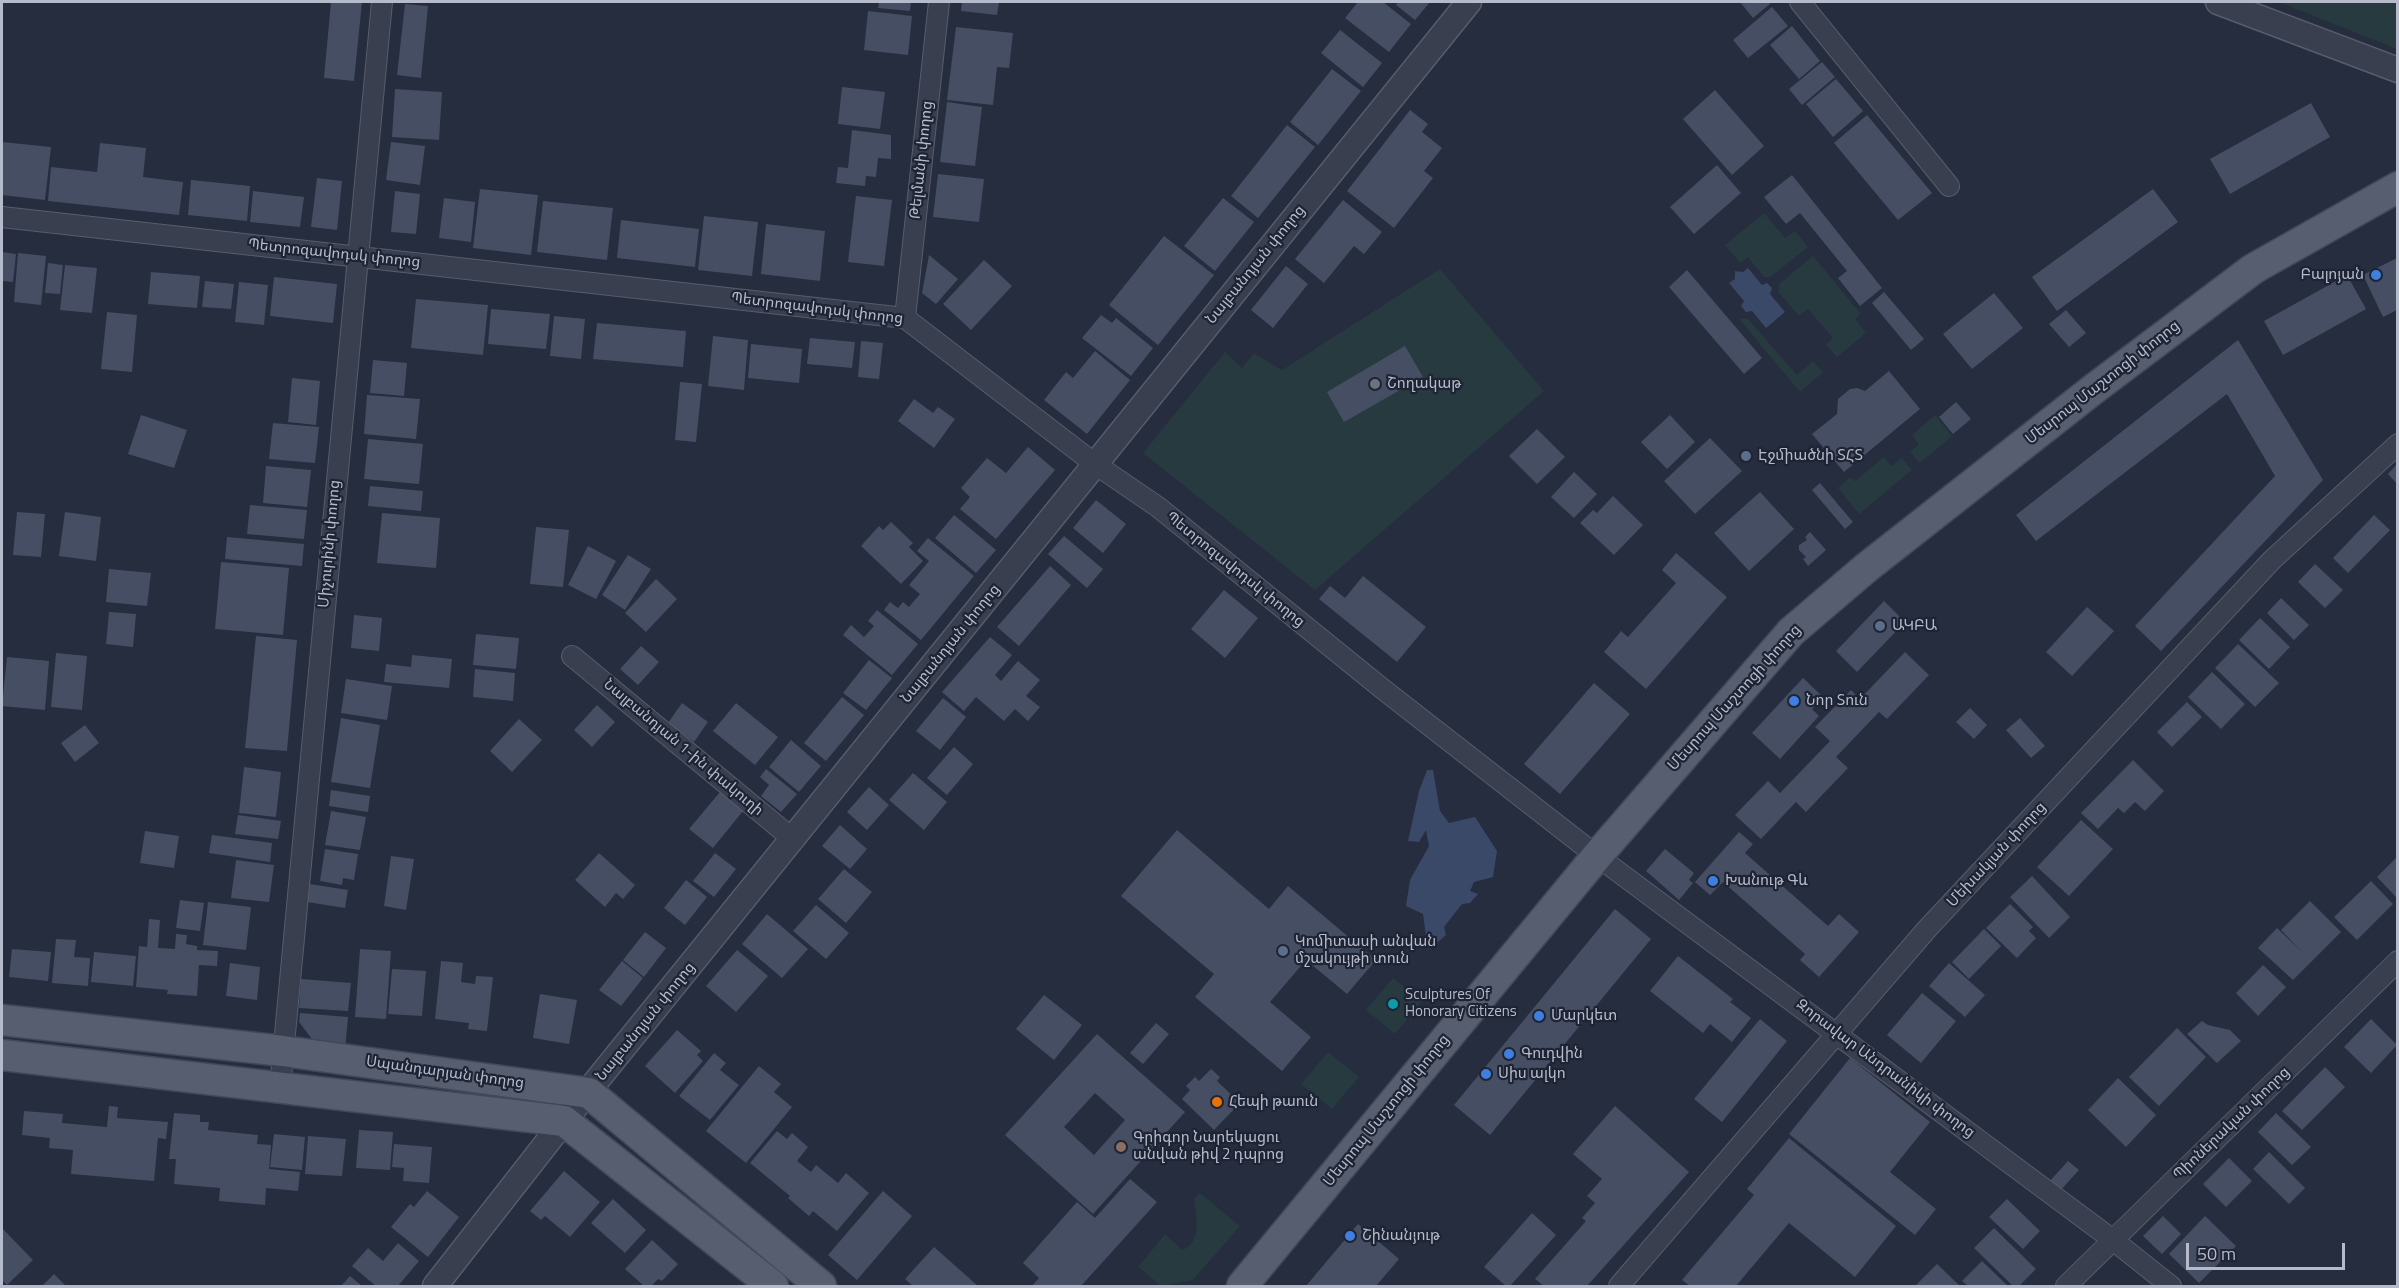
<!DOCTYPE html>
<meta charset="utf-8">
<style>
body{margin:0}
#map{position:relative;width:2399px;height:1288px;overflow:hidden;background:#252d3f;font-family:"Titillium Web",sans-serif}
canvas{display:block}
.frame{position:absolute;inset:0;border:3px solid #b5bbca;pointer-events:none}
.scale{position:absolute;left:2186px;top:1243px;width:159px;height:27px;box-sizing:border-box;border:3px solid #b5bbca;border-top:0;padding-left:8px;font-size:18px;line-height:21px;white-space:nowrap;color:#b5bbca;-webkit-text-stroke:4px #1e2434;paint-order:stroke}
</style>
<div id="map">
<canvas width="2399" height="1288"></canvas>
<div class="frame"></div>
<div class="scale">50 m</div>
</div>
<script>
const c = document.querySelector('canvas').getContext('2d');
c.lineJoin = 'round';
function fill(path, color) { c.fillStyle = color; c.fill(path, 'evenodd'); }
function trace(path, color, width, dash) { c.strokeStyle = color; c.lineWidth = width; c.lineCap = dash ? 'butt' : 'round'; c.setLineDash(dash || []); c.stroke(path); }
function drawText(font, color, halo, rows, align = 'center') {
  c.font = font + ' "Titillium Web","Noto Sans Armenian",sans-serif'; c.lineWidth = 4.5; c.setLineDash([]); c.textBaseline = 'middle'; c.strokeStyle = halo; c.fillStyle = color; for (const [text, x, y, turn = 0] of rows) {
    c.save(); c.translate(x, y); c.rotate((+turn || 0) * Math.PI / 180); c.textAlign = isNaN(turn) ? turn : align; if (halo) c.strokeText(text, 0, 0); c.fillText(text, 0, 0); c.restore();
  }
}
const green = new Path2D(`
 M2279 2H2397V49Z
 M1764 213 1785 238 1795 231 1808 247 1770 277H1764L1748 257 1740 263 1725 245Z
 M1813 256 1861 314 1855 319 1866 333 1837 357 1826 345 1833 338 1808 309 1799 316 1779 293V284Z
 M1440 269 1544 391 1315 590 1143 453 1225 352 1242 368 1254 353 1282 370Z
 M1739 319H1748L1797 375 1813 361 1823 372 1800 392Z
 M1935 415 1952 436 1920 463 1910 452 1919 444 1912 435Z
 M1884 457 1891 466 1902 458 1912 470 1859 514 1838 488 1850 477 1855 481Z
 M1393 978 1422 1001 1395 1034 1366 1010Z
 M1328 1052 1359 1077 1332 1109 1301 1084Z
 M1200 1193 1240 1226 1193 1280 1161 1286 1138 1267 1165 1234 1182 1250C1203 1243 1196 1215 1194 1199Z`);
const water = new Path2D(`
 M1748 268 1762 285 1767 283 1772 288 1770 294 1785 312 1766 328 1752 311 1746 312 1741 306 1744 301 1729 283 1735 279V271L1743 272Z
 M1427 770H1433L1440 811 1449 823 1475 817 1497 851 1493 877 1474 882 1470 891 1478 894 1470 903 1462 904 1444 927 1446 935 1438 942 1426 936 1423 914 1406 906 1410 880 1429 846 1426 830 1419 842 1408 841 1419 791Z`);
const building = new Path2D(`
 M331 2H362L354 81 324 78Z
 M879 2H911L910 11 878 8Z
 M962 2H999L997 15 961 11Z
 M1358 2H1383L1411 24 1389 52 1345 18Z
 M1398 2H1430L1415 20 1396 5Z
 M1740 2H1770L1771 3 1753 18Z
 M405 4 428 6 421 78 397 75Z
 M1772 7 1788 26 1748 58 1733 40Z
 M868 11 912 16 908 55 864 50Z
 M1792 26 1820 61 1799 79 1770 45Z
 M956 27 1013 33 1009 68 997 67 993 105 947 100Z
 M1340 30 1382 63 1363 87 1321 53Z
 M1822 62 1835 77 1802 105 1789 89Z
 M1332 69 1361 91 1318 145 1290 122Z
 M1836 79 1863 111 1833 137 1806 104Z
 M842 87 885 92 880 129 838 124Z
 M395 89 442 92 439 140 392 137Z
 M1715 90 1764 146 1732 175 1683 119Z
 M947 102 982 107 975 166 940 162Z
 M2311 103 2330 137 2230 194 2210 159Z
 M1410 110 1428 124 1422 132 1442 148 1424 171 1433 178 1394 228 1347 191Z
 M1867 115 1932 193 1898 220 1834 143Z
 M1287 125 1315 147 1258 218 1231 196Z
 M852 130 891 135V159L878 158 876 177 866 176 865 186 836 183 838 167 848 168Z
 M2 142 51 147 45 200 2 195Z
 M391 142 425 146 420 185 386 180Z
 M100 143 146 148 143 177 183 182 179 215 48 201 51 167 97 172Z
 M1717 165 1741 193 1694 234 1670 207Z
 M938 174 984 179 979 222 933 217Z
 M1792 175 1882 288 1860 306 1838 278 1847 271 1800 213 1786 224 1764 197Z
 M317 178 342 181 337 230 311 227Z
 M191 180 250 186 247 221 188 215Z
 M480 189 538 195 531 255 473 248Z
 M2153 189 2178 222 2057 311 2032 277Z
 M253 191 304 197 300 227 250 222Z
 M395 191 420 194 416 234 391 232Z
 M856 196 892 200 884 266 848 262Z
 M444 198 475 202 471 242 439 238Z
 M1223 198 1254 222 1215 271 1184 246Z
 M1343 200 1382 232 1364 254 1354 246 1324 283 1295 259Z
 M543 201 613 208 607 260 537 252Z
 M704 216 758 222 752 276 698 270Z
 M621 220 699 229 695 267 617 258Z
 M766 224 825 231 820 281 761 274Z
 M1164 236 1214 275 1158 345 1109 305Z
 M2 252 16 254 13 282 2 281Z
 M18 253 46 256 41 305 14 302Z
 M929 255 958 279 936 304 922 293Z
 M2397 258V310L2383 317 2363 275Z
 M984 260 1012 286 971 330 943 304Z
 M48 263 63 265 60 294 45 293Z
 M65 265 97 268 92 313 60 310Z
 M1286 266 1308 284 1273 328 1251 310Z
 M1687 270 1762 358 1744 374 1669 287Z
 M151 272 200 276 197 308 148 304Z
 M2347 275 2366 309 2283 355 2264 321Z
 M274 277 337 284 333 323 270 316Z
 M205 281 234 284 231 309 202 307Z
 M239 282 268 285 264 325 235 322Z
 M1884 292 1924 339 1911 350 1872 303Z
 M1994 293 2023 328 1972 369 1943 334Z
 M416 299 488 305 483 355 411 348Z
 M491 309 550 314 546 349 488 344Z
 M2066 310 2086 333 2069 347 2049 324Z
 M107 312 137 315 132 372 101 369Z
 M1101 315 1112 323 1116 318 1153 348 1131 376 1082 338Z
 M554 316 585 319 581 359 550 356Z
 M597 323 686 331 683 367 593 359Z
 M713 336 748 340 744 390 708 386Z
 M810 338 855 342 852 368 807 364Z
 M2238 340 2323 480 2161 651 2135 626 2275 476 2227 394 2036 541 2016 515Z
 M861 341 883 343 879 379 858 377Z
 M751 344 802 349 799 383 748 378Z
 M1405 346 1423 377 1344 422 1327 392Z
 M1095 351 1130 380 1087 434 1044 400 1066 372 1073 378Z
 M373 360 407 363 404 396 370 393Z
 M1889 371 1920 409 1844 472 1812 434 1837 414 1838 399 1850 389 1857 388 1865 391Z
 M292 378 320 381 316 425 288 422Z
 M680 382 702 384 696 442 675 440Z
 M367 395 420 399 416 439 364 434Z
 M914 399 933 413 938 407 955 419 934 448 898 421Z
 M1956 402 1971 419 1953 434 1939 417Z
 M141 415 187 430 174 468 128 454Z
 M1670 415 1695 442 1667 469 1641 442Z
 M273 423 319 427 315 463 269 459Z
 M1537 429 1565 457 1537 484 1509 456Z
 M1710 438 1742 471 1695 514 1664 481Z
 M368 439 423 444 419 484 364 479Z
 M1028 447 1055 470 996 539 960 509 970 497 961 488 987 458 1006 473Z
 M2397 464V484L2388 474Z
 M266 466 311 470 307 507 263 503Z
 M1574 472 1597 494 1574 518 1551 497Z
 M1820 483 1853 522 1845 529 1812 490Z
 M370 486 423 491 421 511 368 506Z
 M1760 492 1794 529 1749 571 1714 533Z
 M1613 496 1643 525 1614 555 1580 523 1593 510 1597 513Z
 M1096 500 1126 524 1103 553 1073 528Z
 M250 505 307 510 304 539 247 534Z
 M17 512 45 514 41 557 13 555Z
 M65 512 101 517 96 561 59 556Z
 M382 513 440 518 436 568 377 563Z
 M954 515 996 550 976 573 935 538Z
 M2374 515 2390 530 2348 573 2333 558Z
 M891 522 913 543 909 547 923 561 901 584 861 546 879 526 883 530Z
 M536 527 569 530 563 587 530 584Z
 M1810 532 1826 550 1808 566 1803 559 1806 557 1799 550V545L1807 540 1805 537Z
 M1064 536 1103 569 1087 588 1048 554Z
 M227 537 304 544 302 566 225 559Z
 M928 538 974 576 921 640 884 610 890 602 898 608 903 602 909 607 920 594 909 585 929 561 917 551Z
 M588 546 616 561 596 599 568 585Z
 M1676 553 1727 597 1646 689 1604 652 1621 631 1628 637 1676 583 1662 570Z
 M628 555 651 569 625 610 602 595Z
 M221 562 289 568 283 635 215 629Z
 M2315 564 2343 590 2325 608 2298 582Z
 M1050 566 1071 585 1019 646 997 627Z
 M109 569 151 573 147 606 106 602Z
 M1363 576 1426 627 1397 662 1319 599 1330 586 1345 598Z
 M656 579 677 599 646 632 625 613Z
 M1224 590 1258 618 1225 658 1191 629Z
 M2281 598 2309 625 2294 640 2267 613Z
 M1884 601 1905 622 1857 672 1836 651Z
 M2087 607 2114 631 2072 676 2046 652Z
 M877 610 918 644 892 675 843 635 851 625 864 637 874 626 868 621Z
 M109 612 136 614 133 647 106 644Z
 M354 615 382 618 379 651 351 648Z
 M2260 618 2290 647 2269 669 2239 640Z
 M476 634 519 638 516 669 473 665Z
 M256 636 297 640 287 751 245 748Z
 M990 637 1012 655 995 675 1001 681 1018 661 1040 680 1026 696 1040 707 1028 721 1015 709 1004 721 976 697 964 711 942 692Z
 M2238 644 2279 683 2255 707 2215 668Z
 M641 646 659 662 638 685 620 669Z
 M1905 652 1929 675 1887 719 1879 712 1836 757 1848 768 1806 812 1796 802 1761 839 1735 815 1768 781 1780 793 1830 741 1815 727 1851 690 1860 699Z
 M56 653 87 656 82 710 51 707Z
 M412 655 452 659 449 688 384 682 386 664 411 667Z
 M7 657 49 661 45 710 2 706Z
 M869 660 892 678 866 710 843 693Z
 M475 669 515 673 513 701 473 697Z
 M2212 672 2245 704 2221 729 2188 697Z
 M1803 678 1823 697 1812 709 1819 716 1780 759 1752 733Z
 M346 679 392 686 387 720 341 713Z
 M1594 683 1630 714 1560 794 1524 764Z
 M842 697 864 715 826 761 804 743Z
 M943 698 966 717 940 750 916 731Z
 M2187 702 2202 717 2172 747 2157 732Z
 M682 703 708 722 694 742 668 723Z
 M736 703 778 737 755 765 713 731Z
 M597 705 615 722 592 747 574 730Z
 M1970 708 1987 725 1974 739 1956 722Z
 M341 718 380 725 370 788 331 782Z
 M2020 718 2045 746 2031 758 2006 730Z
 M519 719 542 740 512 772 490 751Z
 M85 725 99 743 75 762 61 743Z
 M791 740 821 766 799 792 769 767Z
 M954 747 973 764 947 795 927 778Z
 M2133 760 2164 791 2145 811 2135 802 2124 813 2118 808 2098 829 2081 813Z
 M244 767 281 772 276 817 239 813Z
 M766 769 797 794 781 812 761 796 769 785 760 777Z
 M913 773 947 802 924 830 889 800Z
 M869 787 889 805 867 830 847 812Z
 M331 790 370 796 368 812 329 806Z
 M720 792 743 811 713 848 689 829Z
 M331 811 366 817 360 850 325 845Z
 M238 815 281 821 278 839 235 834Z
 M2081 820 2113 849 2069 896 2037 867Z
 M840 825 867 849 850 869 822 846Z
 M1177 830 1269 909 1288 886 1376 960 1347 994 1306 960 1270 1002 1311 1037 1282 1071 1195 997 1214 974 1121 896Z
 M145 831 179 836 174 868 140 863Z
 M1739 832 1753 844 1745 853 1828 926 1839 914 1859 932 1819 977 1800 960 1805 954 1723 882 1710 895 1695 882Z
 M212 835 272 843 270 862 209 853Z
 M325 849 358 854 354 880 343 878 342 885 320 881Z
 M1665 849 1694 873 1689 880 1693 883 1679 900 1646 871Z
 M599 853 635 885 623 899 616 893 605 907 575 880Z
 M715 853 736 869 714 897 693 881Z
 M391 856 414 859 406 910 384 906Z
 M2396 858 2397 860V898L2377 877Z
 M236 860 274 865 269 902 231 898Z
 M844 869 872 892 846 923 818 899Z
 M2032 876 2070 917 2049 938 2010 897Z
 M686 880 707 897 685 925 664 908Z
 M2371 881 2393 904 2357 940 2334 917Z
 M310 884 348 890 345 908 307 902Z
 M180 900 204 903 200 931 176 928Z
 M2310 901 2341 932 2293 980 2258 948 2277 928 2302 952 2281 930Z
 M208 902 251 907 246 950 203 945Z
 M2010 904 2033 927 2029 931 2036 938 2017 958 1986 928Z
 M816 905 849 933 826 959 793 931Z
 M1615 909 1651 939 1490 1135 1454 1105Z
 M767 914 808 949 782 978 742 944Z
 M149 919 160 920 158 948 175 949 176 934 187 935 186 944 197 946V950L218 951 217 966 199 965 197 996 167 994 168 990 136 987 139 946 147 947Z
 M1984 929 2001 946 1969 979 1952 962Z
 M645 932 666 948 644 977 623 960Z
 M56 939 76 940 74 957 90 958 88 986 52 983Z
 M12 949 51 952 48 981 9 977Z
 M360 949 391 951 386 1019 355 1017Z
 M737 950 768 976 736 1012 706 986Z
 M94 952 136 956 133 986 91 982Z
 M1678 956 1733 999 1730 1002 1751 1018 1732 1042 1710 1024 1703 1033 1650 991Z
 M441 961 463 963 461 982 475 984 476 976 493 977 487 1031 468 1029 469 1023 435 1019Z
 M622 961 643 978 621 1006 599 990Z
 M230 963 260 967 257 1000 226 996Z
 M1949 963 1985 995 1965 1017 1929 986Z
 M2263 965 2286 987 2258 1016 2236 993Z
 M392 969 426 971 422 1016 388 1014Z
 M301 979 351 983 348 1011 299 1008Z
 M1922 993 1956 1021 1921 1063 1887 1035Z
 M540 994 577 1000 569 1044 533 1038Z
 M1044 995 1082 1025 1054 1060 1016 1029Z
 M300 1013 348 1017 345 1050 318 1047 299 1022Z
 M1760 1019 1787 1041 1722 1122 1694 1099Z
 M2371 1019 2397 1045 2371 1073 2344 1047Z
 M2202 1021 2208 1025 2230 1030 2241 1041 2217 1063 2187 1034Z
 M1156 1023 1169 1034 1143 1064 1130 1053Z
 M2177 1028 2206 1057 2159 1106 2129 1077Z
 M677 1030 701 1051 697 1055 703 1061 675 1093 645 1066Z
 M1097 1034 1185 1112 1093 1214 1005 1135ZM1095 1093 1125 1120 1094 1155 1064 1127Z
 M714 1053 726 1063 720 1070 739 1085 710 1120 679 1096Z
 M1850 1058 1930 1122 1890 1172 1936 1209 1915 1235 1789 1134Z
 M759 1066 781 1084 774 1092 792 1107 746 1163 706 1131Z
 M2325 1067 2345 1087 2302 1130 2282 1111Z
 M1211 1069 1220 1077 1217 1081 1240 1103 1214 1130 1182 1099 1190 1090 1186 1086 1195 1077 1199 1081Z
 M2118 1078 2156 1115 2126 1147 2088 1110Z
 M109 1106 118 1107 117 1118 168 1122 166 1139 158 1138 154 1181 71 1174 73 1150 49 1148 50 1138 22 1135 24 1111 63 1114 62 1123 107 1127Z
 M1615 1106 1689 1172 1587 1286H1544L1535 1279 1586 1221 1582 1218 1595 1203 1587 1196 1602 1179 1573 1154Z
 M174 1113 200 1115V1122H209L208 1130 258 1135 257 1144 271 1145 269 1169 300 1172 298 1191 266 1188 265 1205 219 1201 220 1188 174 1184 176 1159H169Z
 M2276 1113 2311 1147 2292 1165 2258 1132Z
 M359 1130 393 1132 390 1170 356 1168Z
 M777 1131 787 1139 792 1133 808 1147 797 1161 811 1172 816 1165 838 1183 846 1173 869 1193 837 1231 813 1211 809 1216 788 1198 790 1196 750 1163Z
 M274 1134 305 1137 302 1170 270 1167Z
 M308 1136 346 1139 342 1176 305 1174Z
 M1789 1138 1896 1226 1855 1277 1789 1223 1736 1286H1690L1682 1280 1754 1195 1747 1189Z
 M394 1144 432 1147 429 1183 403 1181 404 1168 392 1167Z
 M2269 1152 2305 1188 2289 1204 2253 1169Z
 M2229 1158 2252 1181 2226 1207 2203 1184Z
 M2068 1161 2079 1170 2059 1192 2049 1182Z
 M564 1171 600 1202 570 1237 545 1216 541 1220 530 1211Z
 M1130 1179 1157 1202 1081 1286H1032L1039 1278 1023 1263 1077 1202 1095 1218Z
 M427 1191 459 1217 428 1257 391 1227 410 1204 414 1207Z
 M883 1191 912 1216 857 1280 828 1255Z
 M613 1199 646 1230 625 1253 591 1223Z
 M2007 1199 2040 1231 2023 1249 1989 1217Z
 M1532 1213 1556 1235 1510 1286H1506L1484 1267Z
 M2163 1216 2181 1234 2162 1254 2143 1236Z
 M2205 1216 2236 1246 2199 1283 2169 1254Z
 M1358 1224 1399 1259 1376 1286H1306Z
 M2 1228 33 1260 7 1285 2 1280Z
 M1994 1228 2036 1269 2019 1286H2013L1974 1248Z
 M652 1240 678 1264 662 1281 658 1279 651 1286H644L625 1269Z
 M398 1243 419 1261 398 1286H376L352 1266 368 1248 383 1261Z
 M934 1247 978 1286H913L905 1279Z
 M1982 1261 2008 1286H1968L1962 1281Z
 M1937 1264 1960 1286H1915Z
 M54 1274 66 1286H42Z
 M350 1276 362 1286H341Z`);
const minor = new Path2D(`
 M1800 2 1949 186
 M2 217 905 318 1095 464 1158 507 1384 690 1597 856 2113 1240 2171 1286
 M905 318 939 2
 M572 656 794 840
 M280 1087 382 2
 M1619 1286 1927 929 2272 560 2398 444
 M2066 1286 2398 961`);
const tertiary = new Path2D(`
 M2218 2 2398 70
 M435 1286 564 1121 1469 2`);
const primary = new Path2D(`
 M2 1020 283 1051 589 1093 821 1286
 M2 1055 564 1121 773 1286
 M1242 1286 1597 856 1791 632 1866 568 2095 388 2253 269 2398 187`);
const markers = [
 [2376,275,6,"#3f7fe0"],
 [1375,384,6,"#6b7280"],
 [1746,456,6,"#5c6f8a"],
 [1880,626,6,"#5c6f8a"],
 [1794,701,6,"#3f7fe0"],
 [1713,881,6,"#3f7fe0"],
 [1283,951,6,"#5c6f8a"],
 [1393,1004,6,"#0f9aa8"],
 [1539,1016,6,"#3f7fe0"],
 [1509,1054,6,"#3f7fe0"],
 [1486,1074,6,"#3f7fe0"],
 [1217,1102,6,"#e8710a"],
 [1121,1147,6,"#8d6e63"],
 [1350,1236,6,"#3f7fe0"]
];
const streetNames = [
 ["Թելմանի փողոց",922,160,-84],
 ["Պետրոզավոդսկ փողոց",334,254,6],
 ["Նալբանդյան փողոց",1256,265,-51],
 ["Պետրոզավոդսկ փողոց",817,309,7],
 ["Մեսրոպ Մաշտոցի փողոց",2103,383,-38],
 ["Միչուրինի փողոց",330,544,-85],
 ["Պետրոզավոդսկ փողոց",1235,570,39],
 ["Նալբանդյան փողոց",951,644,-51],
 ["Մեսրոպ Մաշտոցի փողոց",1735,698,-48],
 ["Նալբանդյան 1-ին փակուղի",683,748,40],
 ["Մեխակյան փողոց",1997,855,-47],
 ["Նալբանդյան փողոց",646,1022,-51],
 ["Զորավար Անդրանիկի փողոց",1885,1069,37],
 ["Սպանդարյան փողոց",445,1073,8],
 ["Մեսրոպ Մաշտոցի փողոց",1387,1111,-51],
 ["Պիոներական փողոց",2232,1124,-44]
];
const poiNames = [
 ["Բալոյան",2364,275,"right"],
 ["Շողակաթ",1387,384],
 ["Էջմիածնի ՏՀՏ",1758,456],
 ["ԱԿԲԱ",1892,626],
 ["Նոր Տուն",1806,701],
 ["Խանութ Գև",1725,881],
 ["Կոմիտասի անվան",1295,942],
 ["մշակույթի տուն",1295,959],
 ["Sculptures Of",1405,995],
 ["Honorary Citizens",1405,1012],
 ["Մարկետ",1551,1016],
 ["Գուդվին",1521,1054],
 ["Սիս ալկո",1498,1074],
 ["Հեպի թաուն",1229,1102],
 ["Գրիգոր Նարեկացու",1133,1138],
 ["անվան թիվ 2 դպրոց",1133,1155],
 ["Շինանյութ",1362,1236]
];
fill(green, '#273a40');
fill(water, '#3a4968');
fill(building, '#464e63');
trace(minor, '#575d6d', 22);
trace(tertiary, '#575d6d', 27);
trace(primary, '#424858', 33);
trace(minor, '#393f4f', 20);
trace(tertiary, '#393f4f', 24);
trace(primary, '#575e6f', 30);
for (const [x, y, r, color] of markers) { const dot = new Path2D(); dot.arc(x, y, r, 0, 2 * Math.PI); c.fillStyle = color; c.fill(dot); trace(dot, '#1e2434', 2); }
drawText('15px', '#b5bbca', '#1e2434', streetNames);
drawText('15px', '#b5bbca', '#1e2434', poiNames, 'left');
</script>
